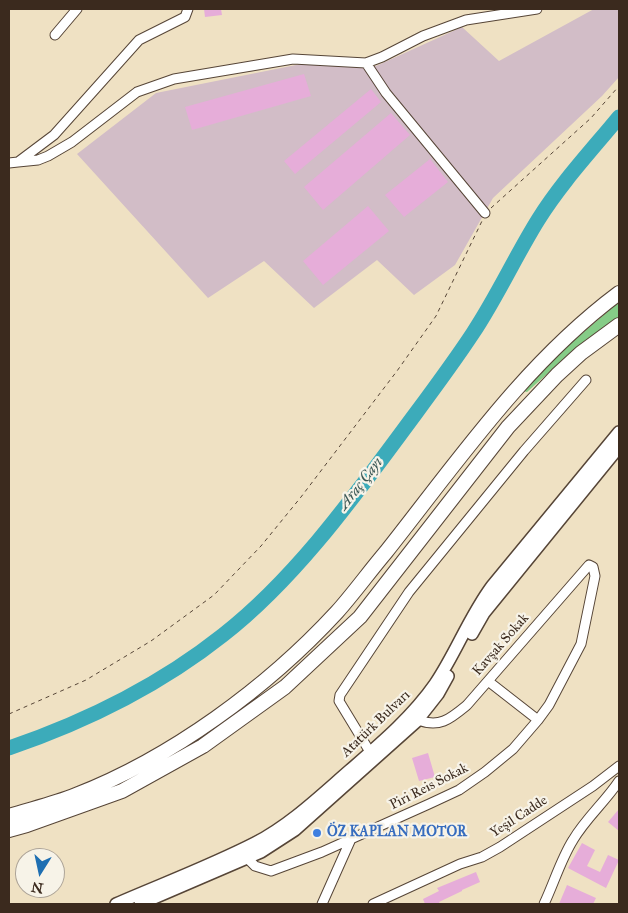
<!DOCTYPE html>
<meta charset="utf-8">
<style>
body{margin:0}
#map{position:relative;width:628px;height:913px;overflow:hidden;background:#efe1c3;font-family:"IM FELL Great Primer",serif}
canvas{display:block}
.frame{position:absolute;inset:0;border:10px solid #3b2a1e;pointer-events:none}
.north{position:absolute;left:15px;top:848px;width:50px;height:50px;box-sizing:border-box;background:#f7f3e8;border:1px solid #aca397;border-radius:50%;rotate:190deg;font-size:14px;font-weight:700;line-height:20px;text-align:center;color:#3b2a1e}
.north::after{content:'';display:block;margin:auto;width:18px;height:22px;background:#1f6fb2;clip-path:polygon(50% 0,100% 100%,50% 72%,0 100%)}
</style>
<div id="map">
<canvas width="628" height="913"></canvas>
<div class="frame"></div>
<div class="north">N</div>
</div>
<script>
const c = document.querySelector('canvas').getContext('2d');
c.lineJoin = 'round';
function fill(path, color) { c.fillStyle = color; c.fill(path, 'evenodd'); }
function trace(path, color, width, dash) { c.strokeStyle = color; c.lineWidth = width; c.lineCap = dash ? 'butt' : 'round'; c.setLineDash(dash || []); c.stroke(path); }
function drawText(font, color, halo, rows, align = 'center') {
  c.font = font + ' "IM FELL Great Primer",serif'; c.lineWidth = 4.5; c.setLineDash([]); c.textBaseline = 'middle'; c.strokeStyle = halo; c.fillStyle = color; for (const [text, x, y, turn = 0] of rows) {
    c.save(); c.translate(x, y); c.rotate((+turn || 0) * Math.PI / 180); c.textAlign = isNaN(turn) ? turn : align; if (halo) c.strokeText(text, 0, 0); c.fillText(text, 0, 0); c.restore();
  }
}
const industrial = new Path2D(`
 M594 9H619V77L602 96 493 198 455 265 414 295 377 260 314 308 264 261 208 298 77 154 156 93 321 60 376 66 462 27 499 61Z`);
const green = new Path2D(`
 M619 302V318L566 357 527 392 523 391 565 348Z`);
const river = new Path2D(`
 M9 748C85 722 160 685 223 635 291 582 348 505 399 436 424 402 450 368 473 333 497 297 515 257 538 220 561 183 591 151 619 117`);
const building = new Path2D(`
 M204 9H221L222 15 205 17Z
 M304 74 311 96 192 130 185 107Z
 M371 89 381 102 295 174 284 161Z
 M391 113 410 135 323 210 304 187Z
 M430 159 448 182 404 217 385 195Z
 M368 206 389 231 323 285 303 261Z
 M428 753 435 777 419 781 412 758Z
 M619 809V831L608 822Z
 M582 843 595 850 587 866 600 872 608 855 619 860 606 888 568 868Z
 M476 872 480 882 462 890V891L439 902 440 904H425L423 899 439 891 437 888Z
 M567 885 596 898 593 904H559Z`);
const path = new Path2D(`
 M491 208 591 118 619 86
 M9 714 86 680 151 641 214 595 261 546 301 497 397 371 436 316 482 221`);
const minor = new Path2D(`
 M55 35 77 9
 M366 63 386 93 485 213
 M18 162 38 160 48 156 72 142 137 92 174 79 293 59 366 63 382 57 423 36 466 20 537 9
 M9 163 18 162 54 135 139 40 185 17 188 9
 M488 681 538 720
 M370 752 339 701 340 695 409 592 524 451 586 380
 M247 858 255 866 271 871 322 852 429 804 459 790 485 772 513 749 538 720 549 705 581 644 595 576 593 567 589 565 467 705C450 719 440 728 418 720
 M322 904 351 839
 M373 904 460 864 482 857 500 847 593 786 619 766
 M544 904C554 883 561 859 573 840 586 818 605 802 619 781`);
const major = new Path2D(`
 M472 634 484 613 619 447
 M116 904C162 884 210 866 255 843 290 825 320 796 350 770 380 744 412 717 435 684 456 653 469 617 492 586L619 432
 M140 904 261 852 295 830 416 722 438 694 448 676`);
const highway = new Path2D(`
 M9 816C31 809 54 804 76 795 171 758 267 688 337 612 354 593 369 572 386 552 458 461 525 363 619 293
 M9 830 27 825 122 791 203 746 285 687 360 617 508 427 557 375 581 353 619 325`);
const markers = [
 [317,833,5,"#3f7fe0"]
];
const streetNames = [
 ["Kavşak Sokak",501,645,-49],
 ["Atatürk Bulvarı",376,724,-44],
 ["Piri Reis Sokak",429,787,-27],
 ["Yeşil Cadde",519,817,-33]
];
const shopNames = [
 ["ÖZ KAPLAN MOTOR",327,833]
];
const waterNames = [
 ["Araç Çayı",361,484,-52]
];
fill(industrial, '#d2bdc7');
fill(green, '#85cc87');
trace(river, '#3cabba', 15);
fill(building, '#e6add9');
trace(minor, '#564537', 11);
trace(major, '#564537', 14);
trace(highway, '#564537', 16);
trace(path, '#564537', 1, [4, 4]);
trace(minor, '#fff', 9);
trace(major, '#fff', 11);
trace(highway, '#fff', 14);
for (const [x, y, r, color] of markers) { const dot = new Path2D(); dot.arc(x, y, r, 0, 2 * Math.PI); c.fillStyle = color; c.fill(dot); trace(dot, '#f7f3e8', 2); }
drawText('14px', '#3b2a1e', '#f7f3e8', streetNames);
drawText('bold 14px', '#366cbe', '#f7f3e8', shopNames, 'left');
drawText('italic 15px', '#3b5755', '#f7f3e8', waterNames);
</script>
